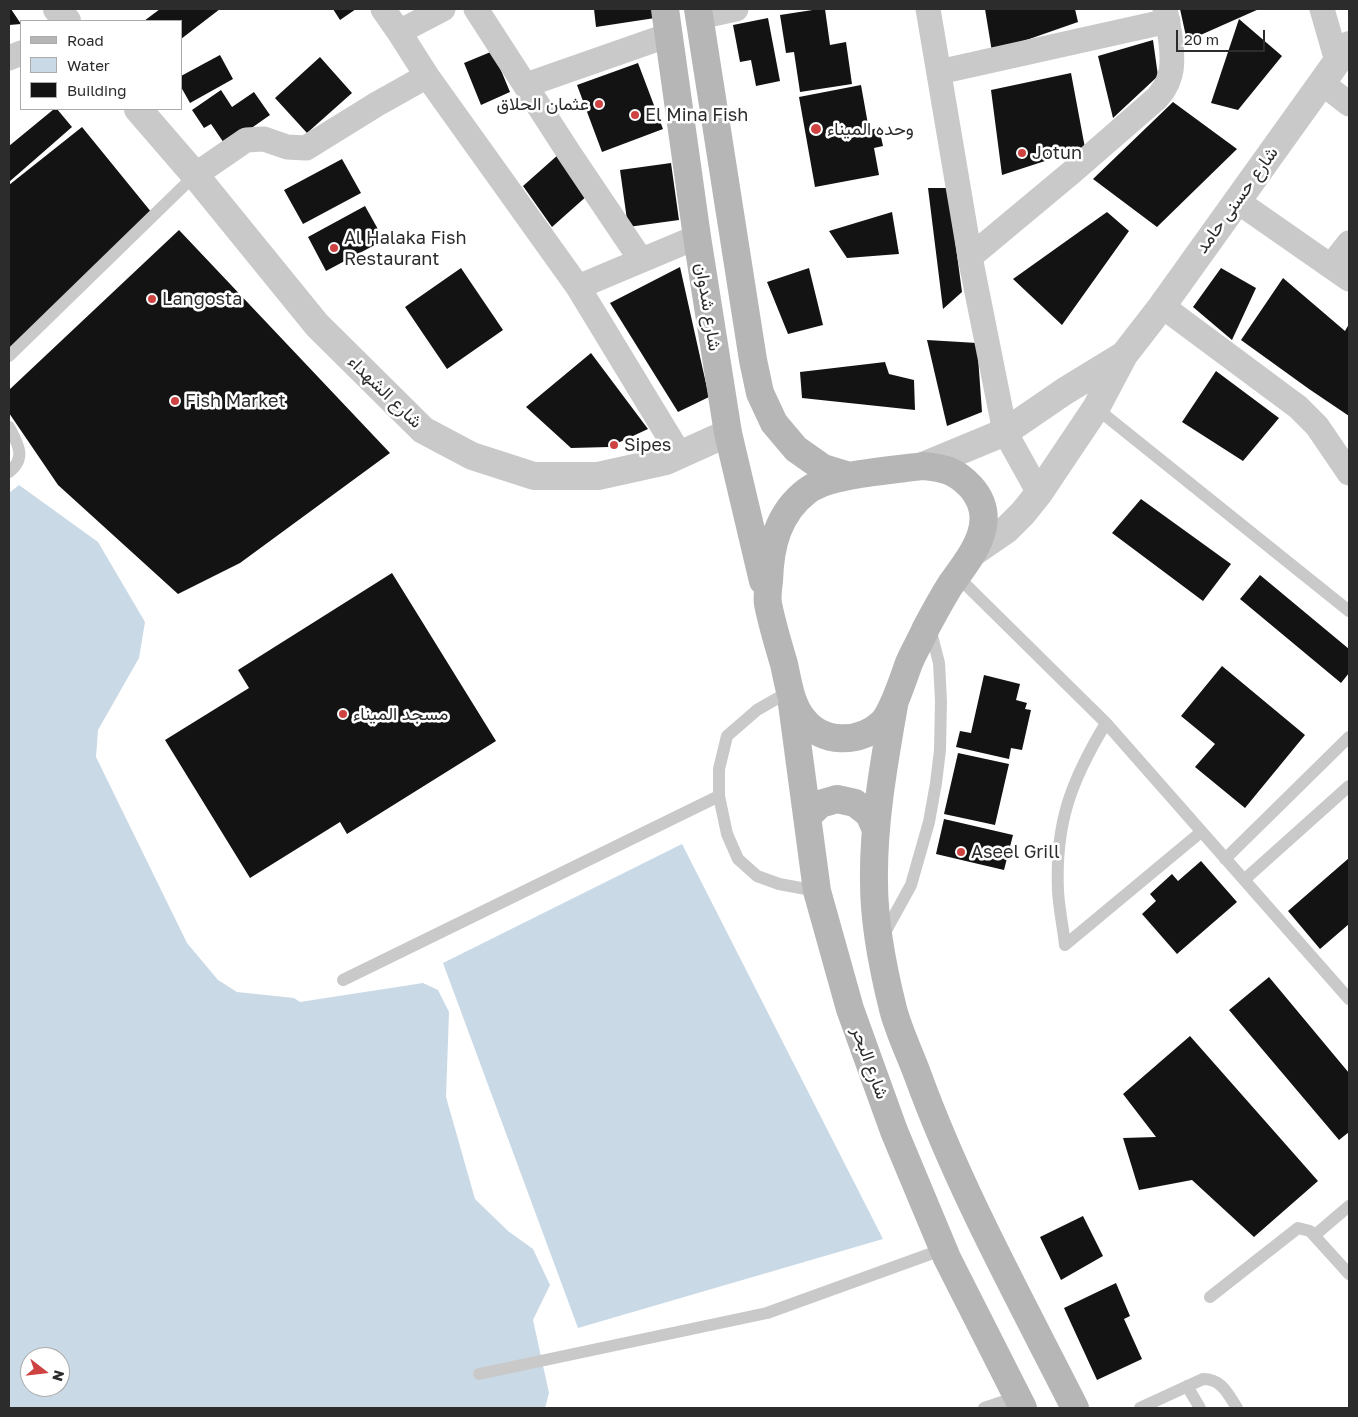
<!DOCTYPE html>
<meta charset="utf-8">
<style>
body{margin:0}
#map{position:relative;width:1358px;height:1417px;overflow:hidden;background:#fff;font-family:"Golos Text",sans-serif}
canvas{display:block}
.frame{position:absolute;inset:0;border:10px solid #2c2c2c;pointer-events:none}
.legend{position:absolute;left:20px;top:20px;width:162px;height:90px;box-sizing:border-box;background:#fff;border:1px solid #ababab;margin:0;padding:6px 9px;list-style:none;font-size:15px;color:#2c2c2c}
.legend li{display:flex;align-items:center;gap:10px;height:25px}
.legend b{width:25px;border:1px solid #ababab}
.north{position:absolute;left:20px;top:1347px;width:50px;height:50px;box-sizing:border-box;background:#fff;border:1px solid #ababab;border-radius:50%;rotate:106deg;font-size:14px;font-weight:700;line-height:20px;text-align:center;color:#2c2c2c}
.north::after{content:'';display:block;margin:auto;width:18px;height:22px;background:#cf4242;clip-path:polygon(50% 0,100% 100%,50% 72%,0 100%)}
.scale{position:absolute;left:1176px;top:30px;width:89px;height:22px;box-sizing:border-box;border:2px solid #2c2c2c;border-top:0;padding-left:6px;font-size:15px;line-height:18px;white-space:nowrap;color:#2c2c2c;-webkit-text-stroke:4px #fff;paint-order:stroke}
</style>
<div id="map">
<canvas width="1358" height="1417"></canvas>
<div class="frame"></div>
<ul class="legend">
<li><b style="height:6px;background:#b6b6b6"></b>Road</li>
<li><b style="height:14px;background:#c9d9e6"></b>Water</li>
<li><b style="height:14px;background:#131313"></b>Building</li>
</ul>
<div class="north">N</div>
<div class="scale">20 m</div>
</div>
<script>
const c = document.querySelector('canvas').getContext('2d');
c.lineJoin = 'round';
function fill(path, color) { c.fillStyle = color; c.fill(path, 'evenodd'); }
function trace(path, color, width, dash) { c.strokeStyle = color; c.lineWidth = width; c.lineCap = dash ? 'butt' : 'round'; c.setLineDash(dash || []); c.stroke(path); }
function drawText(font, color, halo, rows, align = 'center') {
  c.font = font + ' "Golos Text",Vazirmatn,sans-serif'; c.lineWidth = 5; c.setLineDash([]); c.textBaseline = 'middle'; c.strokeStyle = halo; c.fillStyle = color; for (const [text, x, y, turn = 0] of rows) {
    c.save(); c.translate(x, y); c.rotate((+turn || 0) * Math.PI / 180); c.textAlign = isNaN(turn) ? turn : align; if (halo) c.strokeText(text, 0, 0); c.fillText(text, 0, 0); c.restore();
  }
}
const water = new Path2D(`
 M9 470 19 485 98 542 145 622 139 658 98 730 96 757 187 943 218 980 237 992 294 998 300 1002 423 983 438 990 449 1012 446 1097 475 1199 508 1231 533 1249 550 1285 533 1320 549 1393 545 1408H9ZM30 1357H60V1387H30Z
 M682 844 883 1239 578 1328 443 963Z`);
const pier = new Path2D(`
 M9 470 19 485 9 493Z`);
const building = new Path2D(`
 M9 9H11L21 24 9 25Z
 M160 9H220L181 39V21H144Z
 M333 9H356L340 20Z
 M594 9H654L655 18 596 27Z
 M819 9H825L830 45 846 42 852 84 800 92 794 52 786 53 780 15Z
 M985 9H1075L1078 22 992 52Z
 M1180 9H1259L1187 41Z
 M768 18 780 81 756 86 751 60 740 62 733 25Z
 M1239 19 1282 56 1238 110 1211 103Z
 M1153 40 1158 76 1113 118 1098 56Z
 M493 51 510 92 481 105 464 63Z
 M220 55 233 79 190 103 181 87V76Z
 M320 57 352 93 307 133 275 98Z
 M638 63 663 129 602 152 577 85Z
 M1071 73 1085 148 1002 175 991 90Z
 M861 85 869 130 879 128 883 146 874 148 879 175 815 187 799 97Z
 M221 90 232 107 254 92 270 115 226 146 211 124 204 128 192 110Z
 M1173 102 1237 149 1157 227 1093 179Z
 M54 109H57L72 127 9 182V146Z
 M82 127 152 213 11 349 9 346V185Z
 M559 154 588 195 552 227 523 186Z
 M342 159 361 193 303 224 284 190Z
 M671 163 679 220 628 227 620 170Z
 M928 188H948L962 292 943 309Z
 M365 206 384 240 326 271 308 237Z
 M892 212 899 254 847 258 829 231Z
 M1107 212 1129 231 1062 325 1013 279Z
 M179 230 390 453 240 563 178 594 58 485 9 413V390Z
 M680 267 709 397 678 412 610 303Z
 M461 268 503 330 447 369 405 307Z
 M809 268 823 325 788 334 767 282Z
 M1221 268 1256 288 1232 340 1193 307Z
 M1283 278 1345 331 1349 324V416L1309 389 1241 340Z
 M927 340 977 343 982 412 947 426Z
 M591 353 648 429 609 447 571 448 526 407Z
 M885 362 889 374 914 380 915 410 802 398 800 372Z
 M1216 371 1279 418 1243 461 1182 422Z
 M1141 499 1231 564 1203 601 1112 533Z
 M392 573 496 741 347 834 340 822 250 878 165 740 249 688 238 670Z
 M1260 575 1349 649V673L1341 683 1240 599Z
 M1222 666 1305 735 1245 808 1195 767 1215 744 1181 716Z
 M984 675 1020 684 1016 700 1027 703 1025 709 1031 710 1022 750 1011 748 1009 759 956 747 960 731 971 733Z
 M958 753 1009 764 995 825 944 814Z
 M944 819 1013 835 1004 870 936 854Z
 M1349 858V924L1320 949 1288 911Z
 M1201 861 1237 902 1177 954 1142 914 1156 901 1150 894 1172 874 1178 881Z
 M1269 977 1349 1073V1132L1339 1140 1229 1010Z
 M1190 1036 1318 1181 1254 1237 1192 1180 1139 1190 1123 1138 1156 1137 1123 1094Z
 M1083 1216 1103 1256 1061 1280 1040 1237Z
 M1116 1283 1130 1316 1124 1319 1142 1359 1097 1380 1064 1308Z`);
const service = new Path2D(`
 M9 356 195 175
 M1096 408 1349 611
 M9 427C18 444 27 458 9 472
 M957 576 1106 723 1349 999
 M790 691 757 710 727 736 719 769V796L727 834 738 859 757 876 779 884 817 891
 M1225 859 1349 737
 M1244 880 1349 786
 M883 936 911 885 929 822 936 783 940 750 941 701 939 663 930 628
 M1065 945C1063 927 1059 909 1058 891 1055 823 1071 781 1106 723
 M1065 945 1201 832
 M343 980 719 796
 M1315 1235 1349 1206
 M1210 1297 1298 1228 1310 1231 1349 1274
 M479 1374 767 1313 944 1249
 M1187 1386 1200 1408
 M984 1408 1017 1397
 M1140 1408 1203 1379C1222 1379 1228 1394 1237 1408`);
const minor = new Path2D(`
 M383 9 399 32 443 9
 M476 9 569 153 641 260
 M928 9 970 257 1005 432 1039 493
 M1322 9 1337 61
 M699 17 736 9
 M399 32 427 76 578 287 697 237
 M9 58 21 53
 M939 72 1168 21
 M1322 83 1349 104
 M526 85 669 35
 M195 175 246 140 264 139 287 147 306 148 377 104 427 76
 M1237 201 1349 279
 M970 257 1072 172 1157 98C1162 92 1167 86 1169 78 1176 61 1169 27 1165 9
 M1331 266 1349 243
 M578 287 680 455
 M1162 306 1298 407 1317 426 1349 473`);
const tertiary = new Path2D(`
 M57 9 67 21
 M138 109 195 175 317 325 423 430 472 456 534 476H598L666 461 728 433
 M923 466 1005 432 1065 391 1124 355
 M974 552 1006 530 1023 513 1039 493 1096 408 1124 355 1162 306 1349 45`);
const secondary = new Path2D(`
 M665 9 697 237 728 433 763 581
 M698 9 753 360 760 393 774 423 796 449 823 468 849 476
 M923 466C945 468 956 471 971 487 1001 521 971 556 951 584 942 598 934 613 926 628 921 640 914 651 909 663 903 679 893 712 882 723 859 744 822 744 803 719 791 705 788 682 784 664 778 644 772 624 768 604 767 597 768 588 769 581 770 546 778 513 807 491 829 474 894 470 923 466Z
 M792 704 817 891 850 1009 894 1131 947 1258 1023 1408
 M894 705C884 763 873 823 874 882 874 923 883 969 893 1009 899 1032 910 1054 918 1076 960 1191 1020 1299 1075 1408
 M807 817 820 804 837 799 855 803 869 814 876 830`);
const markers = [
 [599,104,5,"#cf4242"],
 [635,115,5,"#cf4242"],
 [816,129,6,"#cf4242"],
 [1022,153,5,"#cf4242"],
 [334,248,5,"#cf4242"],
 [152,299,5,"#cf4242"],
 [175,401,5,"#cf4242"],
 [614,445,5,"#cf4242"],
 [343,714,5,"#cf4242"],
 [961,852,5,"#cf4242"]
];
const poiNames = [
 ["عثمان الحلاق",589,104,"right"],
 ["El Mina Fish",645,115],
 ["وحده الميناء",827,129],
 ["Jotun",1032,153],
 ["Al Halaka Fish",344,238],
 ["Restaurant",344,259],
 ["Langosta",162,299],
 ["Fish Market",185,401],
 ["Sipes",624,445],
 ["مسجد الميناء",353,714],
 ["Aseel Grill",971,852]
];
const streetNames = [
 ["شارع حسنى حامد",1237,200,-54],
 ["شارع شدوان",708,307,81],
 ["شارع الشهداء",385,392,44],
 ["شارع البحر",870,1063,70]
];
fill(water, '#c9d9e6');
fill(pier, '#fff');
fill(building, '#131313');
trace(service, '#c9c9c9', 12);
trace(minor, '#c9c9c9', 25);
trace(tertiary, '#c9c9c9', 28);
trace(secondary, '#b6b6b6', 28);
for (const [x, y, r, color] of markers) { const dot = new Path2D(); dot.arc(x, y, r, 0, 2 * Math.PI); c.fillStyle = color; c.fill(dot); trace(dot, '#fff', 2); }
drawText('18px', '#2c2c2c', '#fff', poiNames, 'left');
drawText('18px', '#2c2c2c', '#fff', streetNames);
</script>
